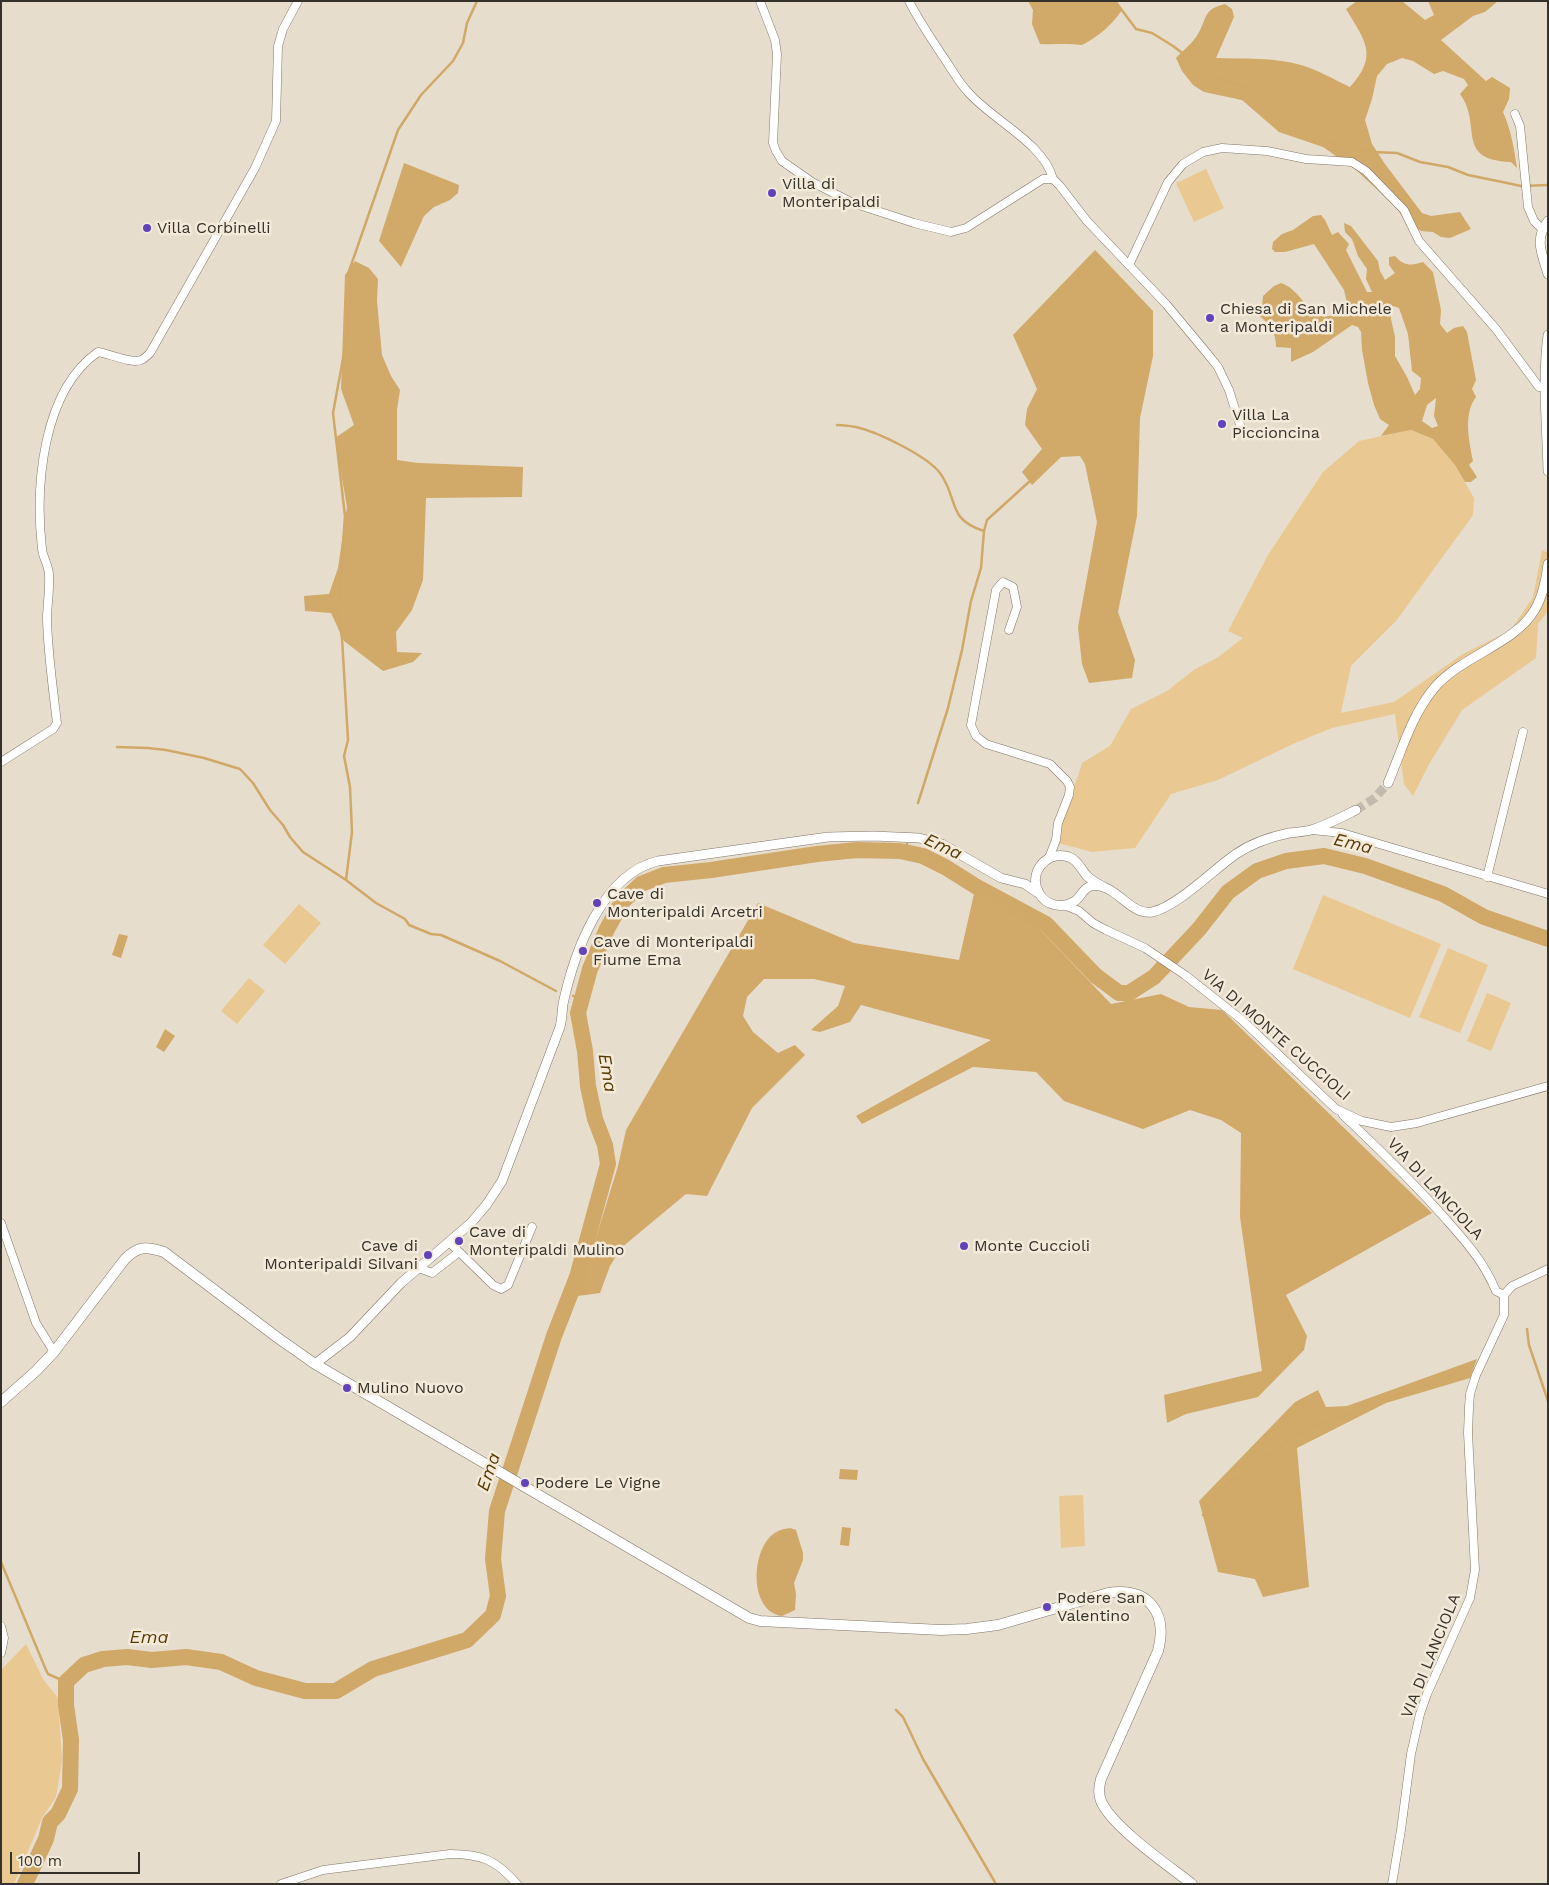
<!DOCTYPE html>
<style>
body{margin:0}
#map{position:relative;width:1549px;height:1885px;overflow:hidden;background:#e7ddcd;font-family:"Work Sans",sans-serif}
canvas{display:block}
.frame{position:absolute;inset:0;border:2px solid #35312b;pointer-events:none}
.scale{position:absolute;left:10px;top:1852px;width:130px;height:22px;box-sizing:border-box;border:2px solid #35312b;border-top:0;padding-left:6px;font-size:15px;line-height:18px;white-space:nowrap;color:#35312b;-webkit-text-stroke:4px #f4eada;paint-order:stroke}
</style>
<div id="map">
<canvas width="1549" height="1885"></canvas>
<div class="frame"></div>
<div class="scale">100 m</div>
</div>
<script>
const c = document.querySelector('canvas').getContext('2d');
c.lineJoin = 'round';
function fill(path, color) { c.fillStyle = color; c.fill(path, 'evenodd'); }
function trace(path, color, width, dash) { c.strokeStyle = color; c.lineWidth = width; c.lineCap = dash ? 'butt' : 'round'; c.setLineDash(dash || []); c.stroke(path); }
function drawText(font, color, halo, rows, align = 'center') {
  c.font = font + ' "Work Sans",sans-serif'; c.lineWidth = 5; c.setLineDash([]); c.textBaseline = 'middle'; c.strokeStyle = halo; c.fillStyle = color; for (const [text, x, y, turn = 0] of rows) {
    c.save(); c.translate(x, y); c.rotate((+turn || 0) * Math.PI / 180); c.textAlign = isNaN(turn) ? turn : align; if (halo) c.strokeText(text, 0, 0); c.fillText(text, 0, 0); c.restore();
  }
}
const green = new Path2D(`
 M1206 169 1224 208 1194 222 1176 183Z
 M1411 430 1433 439 1455 465 1474 498 1473 515 1396 621 1351 666 1341 713 1394 702 1463 654 1511 630 1533 597 1542 550 1548 553V611L1538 624 1536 658 1462 710 1428 766 1413 796 1404 784 1395 714 1332 728 1295 743 1218 780 1171 794 1135 848 1092 852 1058 843 1057 831 1078 776 1082 763 1110 746 1131 709 1167 691 1195 669 1217 658 1243 638 1228 631 1268 555 1323 472 1359 441Z
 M1323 895 1441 944 1410 1018 1293 969Z
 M299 904 321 923 285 964 263 945Z
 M1448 948 1488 965 1460 1033 1419 1017Z
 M249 978 265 991 237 1024 221 1011Z
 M1487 993 1511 1003 1491 1051 1467 1041Z
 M1083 1495 1085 1546 1061 1548 1059 1496Z
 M26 1644 43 1679 58 1698 62 1760 56 1797 42 1818 14 1884H1V1670Z`);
const forest = new Path2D(`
 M1028 1H1115L1122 10C1112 25 1098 37 1082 45 1068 43 1054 45 1040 44L1032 24 1033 10Z
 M1357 1H1402L1425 20 1434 15 1428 1H1498L1485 12 1473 16 1441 40 1486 81 1492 77 1510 88 1509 99 1503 112C1511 130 1514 148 1517 168L1511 162C1454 160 1483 125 1460 94L1468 85 1464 79 1443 71 1434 74 1413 61 1402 58 1387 64 1377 76 1372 99 1365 120 1372 144 1385 164 1422 213 1431 216 1460 212 1471 229 1450 238 1441 237 1433 232 1421 231 1405 221 1396 207 1356 170 1323 147 1279 132 1242 100 1204 92 1193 85 1182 71 1176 58C1183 50 1193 43 1198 34 1208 17 1202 10 1225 4L1232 9 1234 17 1216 58C1243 59 1274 57 1301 65 1318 70 1333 79 1350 87 1379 55 1365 41 1346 9Z
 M404 163 459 185 458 193 450 200 434 207 424 216 401 267 379 241Z
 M1321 215 1325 220 1332 235 1338 232 1349 244 1346 250 1367 292H1372L1366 279 1367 269 1358 256 1352 239 1345 232 1344 223 1351 226 1378 261 1380 271 1385 280 1395 273 1389 265V257L1395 256C1404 266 1411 266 1423 262L1433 272 1441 310 1440 324 1447 333 1454 328 1463 326 1467 332 1476 380 1472 389 1476 397C1463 414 1469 441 1473 461L1469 465 1477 477 1471 482H1465L1455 465 1433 439 1411 430 1381 436 1389 425 1380 419 1374 405 1368 383 1362 350 1361 332 1358 327 1352 325 1313 352 1291 362V348L1276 347C1276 332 1270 324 1258 315L1262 307 1263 296 1274 286 1281 283C1306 290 1314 340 1347 303L1344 290 1314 244 1285 252H1275L1272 249 1273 242 1282 234 1293 230 1313 216ZM1393 306 1399 308 1408 334 1412 371 1421 378 1420 389 1415 395 1407 377 1395 356V337L1389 310ZM1436 398 1434 416 1438 426 1432 428 1422 421 1427 405Z
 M1095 250 1153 311V356L1140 418 1137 516 1118 612 1135 660 1132 678 1089 683 1082 664 1078 627 1097 522 1085 464 1080 456 1061 457 1032 485 1022 472 1042 449 1025 425 1027 409 1037 389 1013 335Z
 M355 261 369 268 378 279 377 301 382 355 391 376 400 390 397 410V460L418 463 523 467 522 497 426 498 423 580 412 610 396 632 397 652 422 653 413 662 383 671 344 641 331 613 305 611 304 596 329 594 338 568 347 507 335 438 354 425 341 389 345 275Z
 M974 894 1033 922 1111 1004 1161 994 1189 1007 1222 1010 1432 1213 1286 1295 1307 1336 1304 1350 1258 1397 1186 1414 1167 1423 1164 1395 1262 1371 1240 1217 1241 1133 1221 1120 1190 1110 1143 1129 1064 1101 1036 1072 973 1067 862 1124 856 1116 991 1040 861 1005 850 1022 820 1032 811 1030 838 1006 845 986 814 979H764L747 997 743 1016 753 1032 778 1053 795 1045 805 1055 752 1108 707 1196 686 1194 621 1248 610 1266 600 1293 578 1296 618 1166 626 1130 758 903 854 943 959 960Z
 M1477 1359 1470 1378 1386 1403 1297 1448 1309 1587 1263 1597 1255 1579 1218 1572 1199 1501 1295 1402 1318 1390 1326 1407 1347 1406Z`);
const water = new Path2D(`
 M119 934 128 936 121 958 112 955Z
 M165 1029 175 1036 164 1052 156 1047Z
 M840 1469 858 1470 857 1480 839 1479Z
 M842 1527 851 1528 849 1546 840 1545Z
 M790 1528 796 1530 803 1553V1560L794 1583 796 1594 795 1610 782 1616C749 1611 751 1553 772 1535 778 1530 784 1529 790 1528Z`);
const stream = new Path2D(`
 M1115 1 1136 29 1152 33 1173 46 1211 75 1252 89 1283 115 1328 141 1344 145 1347 148 1371 152 1397 153 1420 162 1448 167 1468 175 1507 183 1521 186 1548 185
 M837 425C844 425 850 426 856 427 878 432 927 456 940 473 959 499 946 519 984 531
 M117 747 148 748 166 750 204 758 240 769 253 783 270 810 283 825 290 837 303 852 346 880 376 903 405 919 409 925 431 934 441 935 500 961 556 991
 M918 803 948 708 962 650 971 601 981 568 984 531 987 520 1041 471
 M904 853 907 844
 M346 880 352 832 350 787 344 756 348 740 342 638 338 613 345 516 333 413 347 337 351 285 348 274 398 130 421 95 453 61 463 43 467 23 477 1
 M573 996 582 997
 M1527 1329 1529 1345 1548 1401
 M505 1486 511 1490
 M1203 1515 1227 1485 1295 1436 1314 1426 1338 1419 1373 1403 1469 1370
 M1 1562 46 1670 48 1674 66 1682
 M896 1710 903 1717 923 1759 996 1884`);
const river = new Path2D(`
 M25 1884 46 1839 50 1822 58 1814 70 1789 71 1740 66 1705V1682L84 1665 103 1659 127 1657 152 1660 186 1657 221 1662 256 1678 305 1691H336L373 1669 467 1640 493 1615 498 1596 493 1559 497 1511 554 1336 577 1277 608 1164 605 1145 595 1119 588 1086 585 1051 578 1013 590 969 607 929 622 902 641 884 664 875 711 870 817 854 857 850 900 851 923 856 945 867 977 887 1046 924 1096 976 1119 993H1129L1154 977 1199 929 1228 892 1257 871 1286 861 1324 856 1365 866 1443 894 1484 917 1548 939`);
const tertiaryTunnel = new Path2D(`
 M1356 810 1375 798 1388 783`);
const minor = new Path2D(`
 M760 1 775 40 777 54 773 143 776 151 782 161 812 182 853 203 914 223 951 232 966 228 1043 179H1053L1060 186 1087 221 1166 304 1206 352 1218 367 1229 390 1241 428
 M909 1C920 23 934 43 948 64 954 73 960 84 968 92 992 120 1044 143 1053 179
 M1515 114 1520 126 1528 207 1534 221 1542 229
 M1129 265 1168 182 1183 164 1203 152 1222 148 1267 151 1306 159 1352 162 1366 171 1404 210 1419 241 1496 329 1539 387H1545
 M1009 630 1017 607 1013 587 1003 582 996 590 971 725 976 736 986 744 1050 764 1067 781 1070 787 1069 795 1058 823 1056 840 1049 858
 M1 762 53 729 57 723C53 689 48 654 47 620 47 605 50 590 49 575 49 566 43 558 42 549 35 487 42 391 98 352 110 354 132 364 141 360 144 359 148 355 150 353L255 168 276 121 278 46 283 29 298 1
 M1312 830 1342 833 1548 894
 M1487 877 1523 732
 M1064 905 1079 911 1093 923 1106 930 1145 948 1185 975 1242 1020 1336 1109 1362 1121 1391 1127 1417 1123 1548 1086
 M1343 1115C1378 1148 1411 1180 1443 1216 1465 1241 1483 1260 1496 1291L1504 1295
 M1 1223 36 1323 54 1352
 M450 1243 493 1285 501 1289 508 1285 532 1227
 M419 1268 432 1273 459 1252
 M1 1626 4 1638 1 1653
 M281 1884 323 1870 450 1854C482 1854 496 1860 517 1884
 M1392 1884 1401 1830 1411 1754 1420 1714 1427 1694 1470 1598 1475 1570 1468 1433 1469 1407 1470 1394 1476 1375 1504 1315V1295L1512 1286 1548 1269`);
const tertiary = new Path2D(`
 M1548 221C1534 239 1542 254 1548 274
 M1548 335C1542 380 1547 426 1548 471
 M1388 783C1402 750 1412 714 1435 687 1462 656 1514 644 1534 611 1543 597 1546 580 1548 564
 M1110 890C1102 886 1093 882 1087 876 1080 868 1077 858 1065 856 1045 852 1028 874 1039 893 1046 906 1063 909 1075 901 1081 897 1083 888 1091 886 1115 881 1129 916 1152 912 1177 907 1214 869 1236 854 1252 843 1270 837 1289 833 1296 832 1304 832 1311 830 1327 825 1342 817 1356 810
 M315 1364 350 1337 401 1283 471 1223 487 1204 502 1181 560 1027C562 1020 562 1012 563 1004 574 953 602 874 658 861L828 837 873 836 919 838 942 844 1001 878 1025 884 1038 893`);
const secondary = new Path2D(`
 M1 1402 36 1371 54 1352 125 1259C138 1246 146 1246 164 1252L278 1338 315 1364 749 1618 760 1621 941 1630 967 1629 998 1625 1108 1593C1149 1587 1168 1613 1158 1651L1101 1779C1099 1786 1098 1794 1101 1801 1112 1827 1169 1866 1192 1884`);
const markers = [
 [772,193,5,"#6043bb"],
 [147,228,5,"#6043bb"],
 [1210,318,5,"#6043bb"],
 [1222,424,5,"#6043bb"],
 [597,903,5,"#6043bb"],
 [583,951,5,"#6043bb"],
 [459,1241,5,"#6043bb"],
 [964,1246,5,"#6043bb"],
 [428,1255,5,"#6043bb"],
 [347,1388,5,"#6043bb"],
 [525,1483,5,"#6043bb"],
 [1047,1607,5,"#6043bb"]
];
const poiNames = [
 ["Villa di",782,184],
 ["Monteripaldi",782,202],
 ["Villa Corbinelli",157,228],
 ["Chiesa di San Michele",1220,309],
 ["a Monteripaldi",1220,327],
 ["Villa La",1232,415],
 ["Piccioncina",1232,433],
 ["Cave di",607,894],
 ["Monteripaldi Arcetri",607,912],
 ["Cave di Monteripaldi",593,942],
 ["Fiume Ema",593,960],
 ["Cave di",469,1232],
 ["Monteripaldi Mulino",469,1250],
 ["Cave di",418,1246,"right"],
 ["Monteripaldi Silvani",418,1264,"right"],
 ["Monte Cuccioli",974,1246],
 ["Mulino Nuovo",357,1388],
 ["Podere Le Vigne",535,1483],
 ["Podere San",1057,1598],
 ["Valentino",1057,1616]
];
const streetNames = [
 ["VIA DI MONTE CUCCIOLI",1276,1035,41],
 ["VIA DI LANCIOLA",1435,1189,47],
 ["VIA DI LANCIOLA",1431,1656,-68]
];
const waterNames = [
 ["Ema",1353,844,14],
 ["Ema",943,847,25],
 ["Ema",607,1073,80],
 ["Ema",489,1472,-71],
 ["Ema",149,1638]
];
fill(green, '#eac892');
fill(forest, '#d1a968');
fill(water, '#d0a867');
trace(stream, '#d0a867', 2.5);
trace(river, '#d0a867', 16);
trace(tertiaryTunnel, '#c3bbad', 9, [9, 4.5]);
trace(minor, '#807668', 9);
trace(tertiary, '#807668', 10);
trace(secondary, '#807668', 11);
trace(minor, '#fff', 8);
trace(tertiary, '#fff', 9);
trace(secondary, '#fff', 10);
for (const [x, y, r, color] of markers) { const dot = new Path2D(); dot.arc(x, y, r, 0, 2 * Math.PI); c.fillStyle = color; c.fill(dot); trace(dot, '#f4eada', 2); }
drawText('16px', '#35312b', '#f4eada', poiNames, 'left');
drawText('16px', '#35312b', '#f4eada', streetNames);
drawText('italic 18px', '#543901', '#f4eada', waterNames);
</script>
